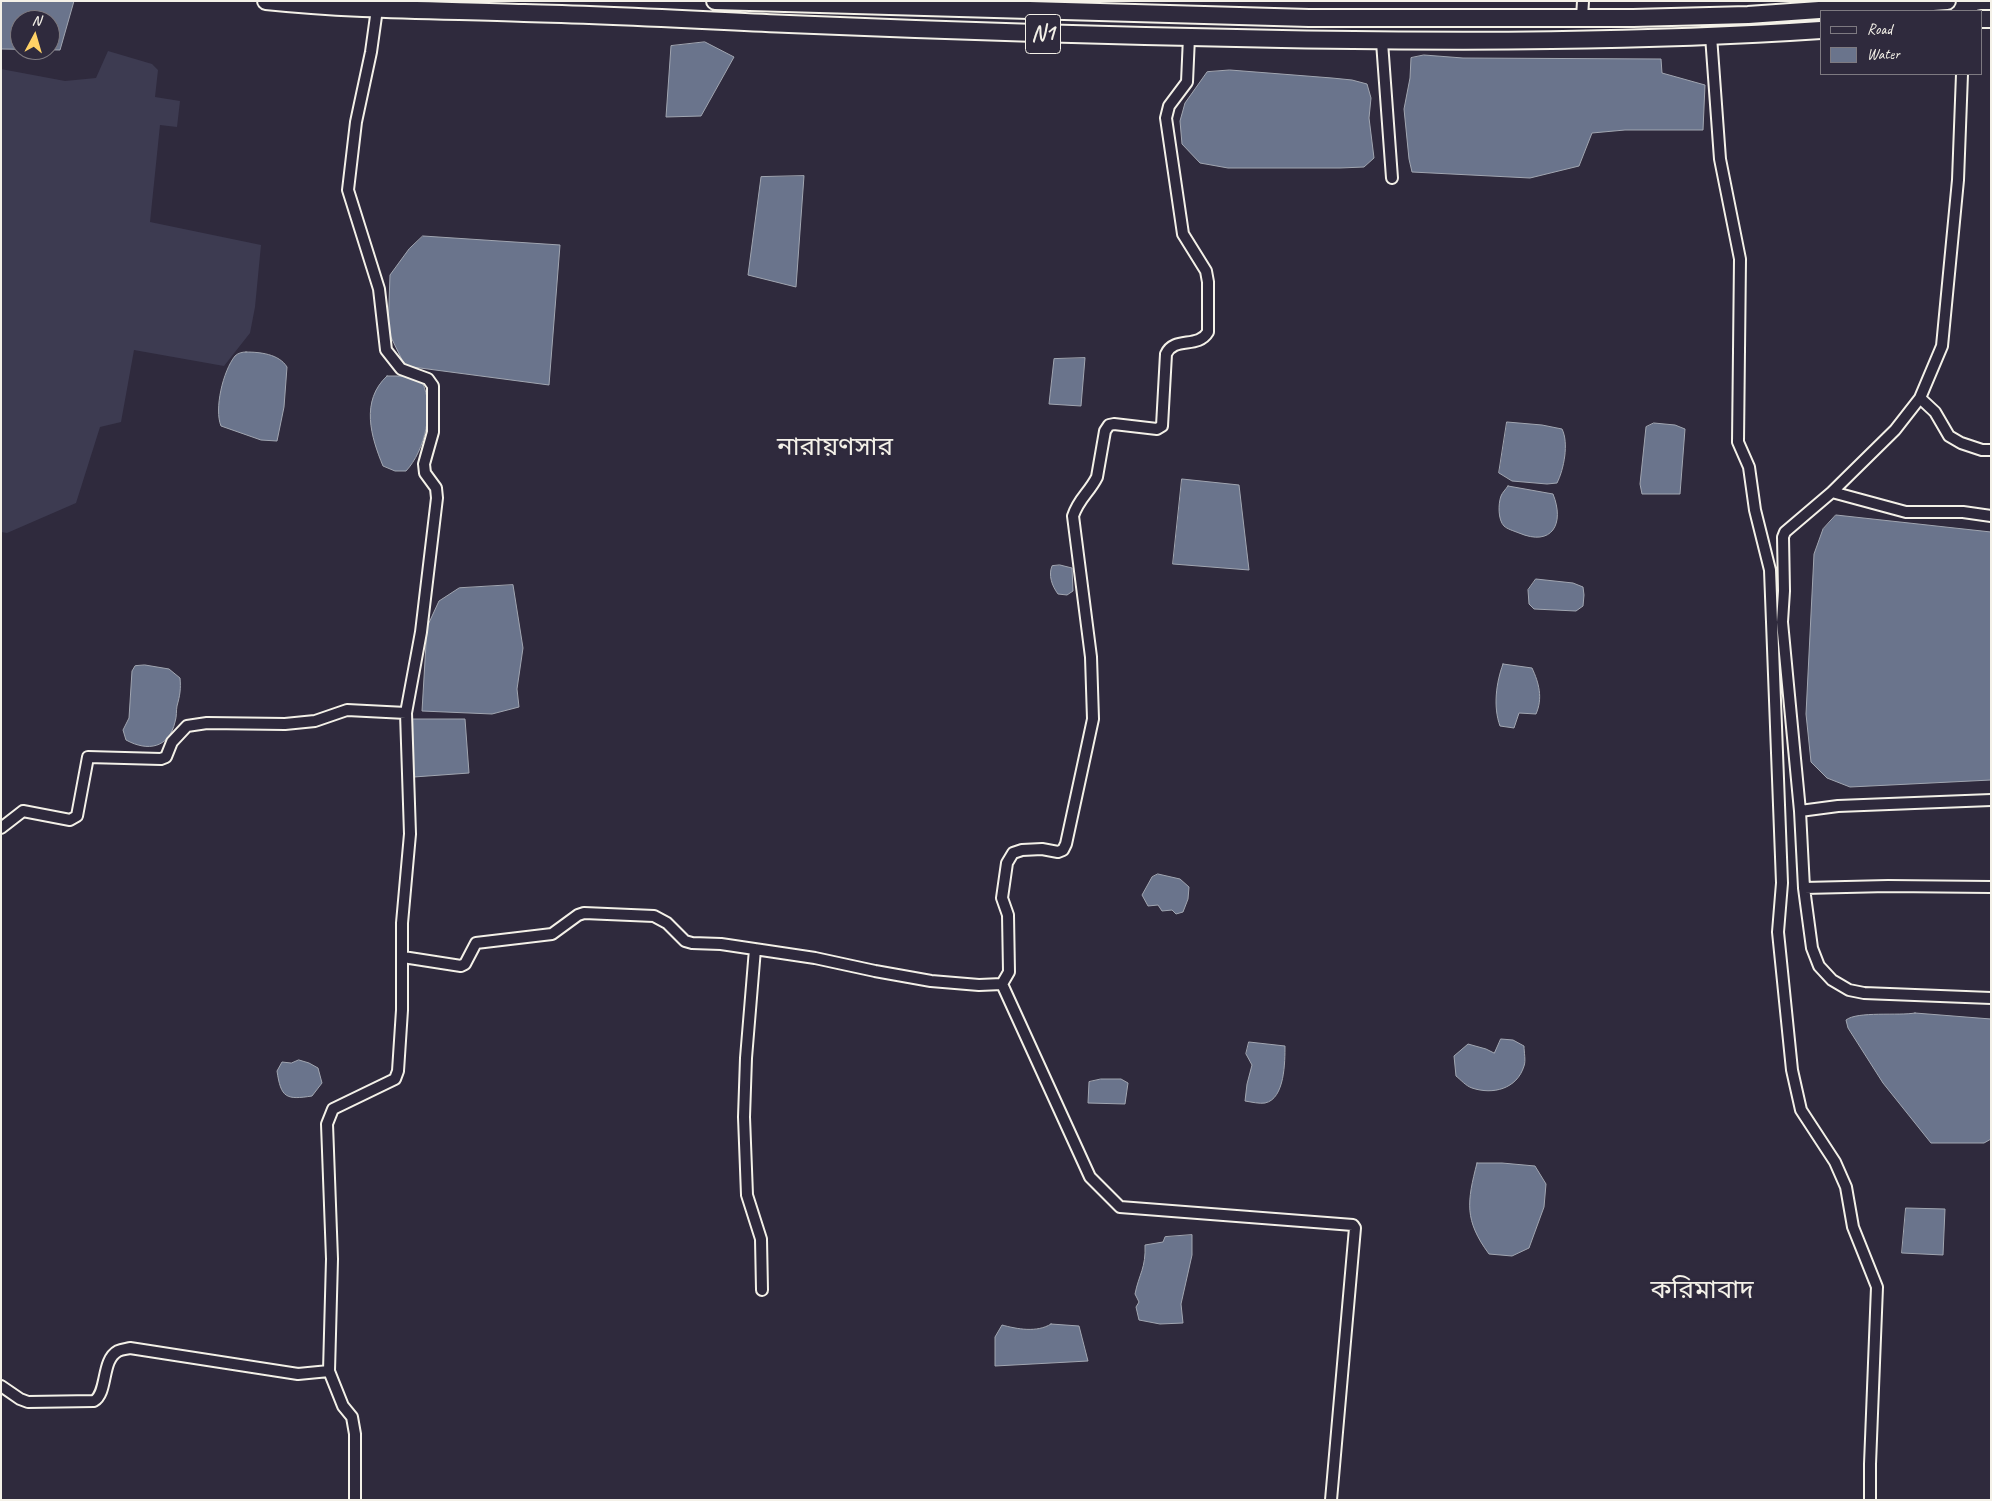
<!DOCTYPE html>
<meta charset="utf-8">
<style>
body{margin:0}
#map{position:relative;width:1992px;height:1501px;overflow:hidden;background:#2f2a3d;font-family:Caveat,sans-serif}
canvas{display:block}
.frame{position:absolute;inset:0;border:2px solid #f4f1e8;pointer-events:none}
.legend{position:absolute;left:1820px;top:10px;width:162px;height:65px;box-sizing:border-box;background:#2f2a3d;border:1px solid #7e7a81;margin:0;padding:6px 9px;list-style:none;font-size:15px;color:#f4f1e8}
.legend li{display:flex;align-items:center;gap:10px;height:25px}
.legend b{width:25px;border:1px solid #7e7a81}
.north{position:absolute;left:10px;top:10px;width:50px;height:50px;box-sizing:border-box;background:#2f2a3d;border:1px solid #7e7a81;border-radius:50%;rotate:6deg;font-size:14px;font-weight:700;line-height:20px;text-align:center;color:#f4f1e8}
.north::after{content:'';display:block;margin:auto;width:18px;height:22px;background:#ffd166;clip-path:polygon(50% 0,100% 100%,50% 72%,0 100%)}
</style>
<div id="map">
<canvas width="1992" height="1501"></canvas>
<div class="frame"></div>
<ul class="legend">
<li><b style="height:6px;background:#2f2a3d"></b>Road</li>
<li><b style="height:14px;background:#6a748c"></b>Water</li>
</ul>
<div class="north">N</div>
</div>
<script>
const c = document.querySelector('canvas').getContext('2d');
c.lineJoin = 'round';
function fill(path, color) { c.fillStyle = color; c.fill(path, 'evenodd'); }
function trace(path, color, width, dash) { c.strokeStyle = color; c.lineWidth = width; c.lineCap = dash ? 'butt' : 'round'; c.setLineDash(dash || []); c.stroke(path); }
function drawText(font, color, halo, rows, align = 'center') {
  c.font = font + ' Caveat,"Noto Sans Bengali",sans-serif'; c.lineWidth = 5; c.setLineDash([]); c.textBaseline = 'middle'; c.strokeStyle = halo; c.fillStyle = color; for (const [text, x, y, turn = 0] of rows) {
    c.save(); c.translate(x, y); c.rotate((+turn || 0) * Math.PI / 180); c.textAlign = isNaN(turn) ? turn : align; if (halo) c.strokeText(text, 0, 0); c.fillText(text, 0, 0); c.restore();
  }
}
const built = new Path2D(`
 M108 51 152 64 158 70 155 97 180 101 177 127 160 125 150 222 261 245 255 307 250 333 224 366 134 350 121 422 100 427 76 503 7 533 1 532V69L65 81 96 78Z`);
const water = new Path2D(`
 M1 1H74L60 50 1 49ZM20 20H50V50H20Z
 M705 42 734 57 701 116 666 117 671 46Z
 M1424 55 1463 58 1661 59 1662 73 1705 85 1703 130H1625L1592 133 1579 166 1530 178 1412 172 1409 159 1404 109 1410 78 1411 58Z
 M1230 70 1332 78 1352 80 1367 84 1371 98 1369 118 1374 158 1364 167 1340 168H1228L1200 163 1182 144 1180 121 1185 103 1207 72Z
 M804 176 796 287 748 275 761 177Z
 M423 236 560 245 549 385 405 366 388 331 390 275 409 249Z
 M246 352C260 352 279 354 287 367L284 407 277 441 261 440 221 426C214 409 223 371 235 356 238 353 242 352 246 352Z
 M1085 358 1081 406 1049 404 1054 359Z
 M387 376H406L422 382C435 407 425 451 406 471H395L383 466C371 437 360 401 387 376Z
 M1507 422 1542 425 1562 429C1569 443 1564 469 1557 483L1547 484 1512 481 1499 473Z
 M1654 423 1675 425 1685 429 1680 494H1642L1640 484 1646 427Z
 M1182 479 1239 485 1249 570 1173 564Z
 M1508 486 1553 494C1565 524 1552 547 1519 533 1514 531 1507 529 1504 526 1498 520 1498 504 1501 496 1502 493 1506 489 1508 486Z
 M1836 515 1991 532V780L1850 787 1827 778 1811 762 1806 714 1814 554 1823 529Z
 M1060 565 1072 568 1073 591 1067 595 1058 594C1052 586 1048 575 1052 566Z
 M1536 579 1573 583 1583 587 1584 595 1583 606 1576 611 1534 609 1529 604 1528 590Z
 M513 585 523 648 517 689 519 707 492 714 422 711 427 627 439 601 459 588Z
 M1503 664 1532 668C1539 683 1543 698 1536 714L1519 713 1514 728 1500 726C1493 707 1496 683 1503 664Z
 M145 665 169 669 180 678C181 689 180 695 177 706 176 711 177 716 175 722 169 748 148 752 126 740L123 730 129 718 132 671 135 666Z
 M409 719H465L469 773 414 777Z
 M1158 874 1180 879 1189 887 1188 899 1183 912 1176 914 1172 910 1162 911 1158 905 1148 906 1142 895 1152 877Z
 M1915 1013 1991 1019V1139L1984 1143H1931L1883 1083 1848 1028 1846 1020C1857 1011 1899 1016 1915 1013Z
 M1501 1039 1513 1040 1524 1046C1524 1052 1526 1061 1524 1066 1517 1089 1493 1095 1472 1088 1466 1086 1461 1080 1456 1076L1454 1056 1468 1044 1486 1049 1494 1053Z
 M1249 1042 1285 1046C1285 1061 1285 1099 1265 1103 1260 1104 1251 1102 1245 1101L1247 1084 1252 1065 1246 1054Z
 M299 1060 309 1063 318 1068 322 1083 312 1096C286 1100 281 1098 277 1071L282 1062 291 1063Z
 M1101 1079H1121L1128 1083 1125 1104 1088 1103 1089 1082Z
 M1477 1163H1502L1535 1166 1546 1184 1544 1207 1529 1248 1512 1256 1489 1254C1464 1220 1467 1202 1477 1163Z
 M1906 1208 1945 1209 1943 1255 1902 1253Z
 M1192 1235V1255L1181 1304 1183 1323 1160 1324 1139 1320 1136 1307 1139 1302 1135 1294C1139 1274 1146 1268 1145 1245L1163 1242 1165 1237Z
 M1051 1324 1079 1326 1088 1361 995 1366V1337L1002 1325C1017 1329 1037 1333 1051 1324Z`);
const minor = new Path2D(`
 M1582 18 1583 1
 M1711 36 1720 159 1740 259 1738 442 1749 467 1755 510 1770 570 1782 883 1778 932 1792 1070 1801 1110 1835 1162 1846 1187 1853 1227 1877 1287 1870 1464V1500
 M1382 42 1392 178
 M1962 74 1958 180 1942 346 1920 398 1895 430 1832 492 1785 532 1783 537 1784 591 1782 622 1800 811 1804 888 1812 948 1819 966 1832 980 1849 990 1864 993 1991 998
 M1920 398 1935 412 1949 436 1961 443 1982 450H1991
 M1832 492 1906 512H1963L1991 516
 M1800 811 1838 806 1991 800
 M1 828 23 811 70 820 77 816 88 757 161 759 166 757 172 742 187 726 207 723 285 724 315 721 347 710 406 713
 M1804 888 1888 886 1991 887
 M755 949 746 1058 744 1117 747 1195 761 1239 762 1290
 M403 957 461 966 465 964 476 943 552 934 578 915 584 913 654 916 667 923 685 941 692 943 721 944 815 958 875 971 931 981 979 985 1002 984
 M1002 984 1009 972 1008 915 1002 898 1007 863 1013 853 1022 850 1042 849 1058 852 1063 850 1066 844 1093 719 1091 657 1073 516C1079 498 1089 493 1097 477L1105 431 1109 425 1114 424 1157 429 1162 426 1166 354C1174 336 1198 349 1208 332V282L1206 271 1183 234 1166 118 1169 106 1187 82 1189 37
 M1002 984 1090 1177 1120 1207 1353 1225 1355 1228 1331 1500
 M1 1386 20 1399 28 1402 94 1401C108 1393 101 1360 118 1351 122 1349 127 1349 130 1348L298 1374 329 1371
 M355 1500V1434L352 1417 343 1406 329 1371 332 1259 327 1124 333 1109 395 1079 398 1071 402 1010V923L410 834 406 713 421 632 437 498 436 488 425 473 424 464 433 432V386L428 379 401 369 386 350 379 289 348 190 356 122 371 52 377 9`);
const trunk = new Path2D(`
 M266 1C352 10 438 10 524 13 612 15 701 20 789 24 953 31 1117 36 1282 39 1461 42 1641 42 1821 30
 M715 1 1309 18H1633L1748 15 1947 1
 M1981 19H1991`);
const shields = [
 [1043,34,35]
];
const shieldNames = [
 ["N1",1043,34]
];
const quarterNames = [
 ["নারায়ণসার",835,448],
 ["করিমাবাদ",1702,1291]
];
fill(built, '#3d3b51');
fill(water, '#6a748c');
trace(water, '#a1a6b1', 1);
trace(minor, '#f4f1e8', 14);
trace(trunk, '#f4f1e8', 20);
trace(minor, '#2f2a3d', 10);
trace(trunk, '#2f2a3d', 16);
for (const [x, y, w] of shields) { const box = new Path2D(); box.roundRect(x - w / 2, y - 19.5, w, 39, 4); c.fillStyle = '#2f2a3d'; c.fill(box); trace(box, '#f4f1e8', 1); }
drawText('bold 22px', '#f4f1e8', null, shieldNames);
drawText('26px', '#f4f1e8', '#2f2a3d', quarterNames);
</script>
